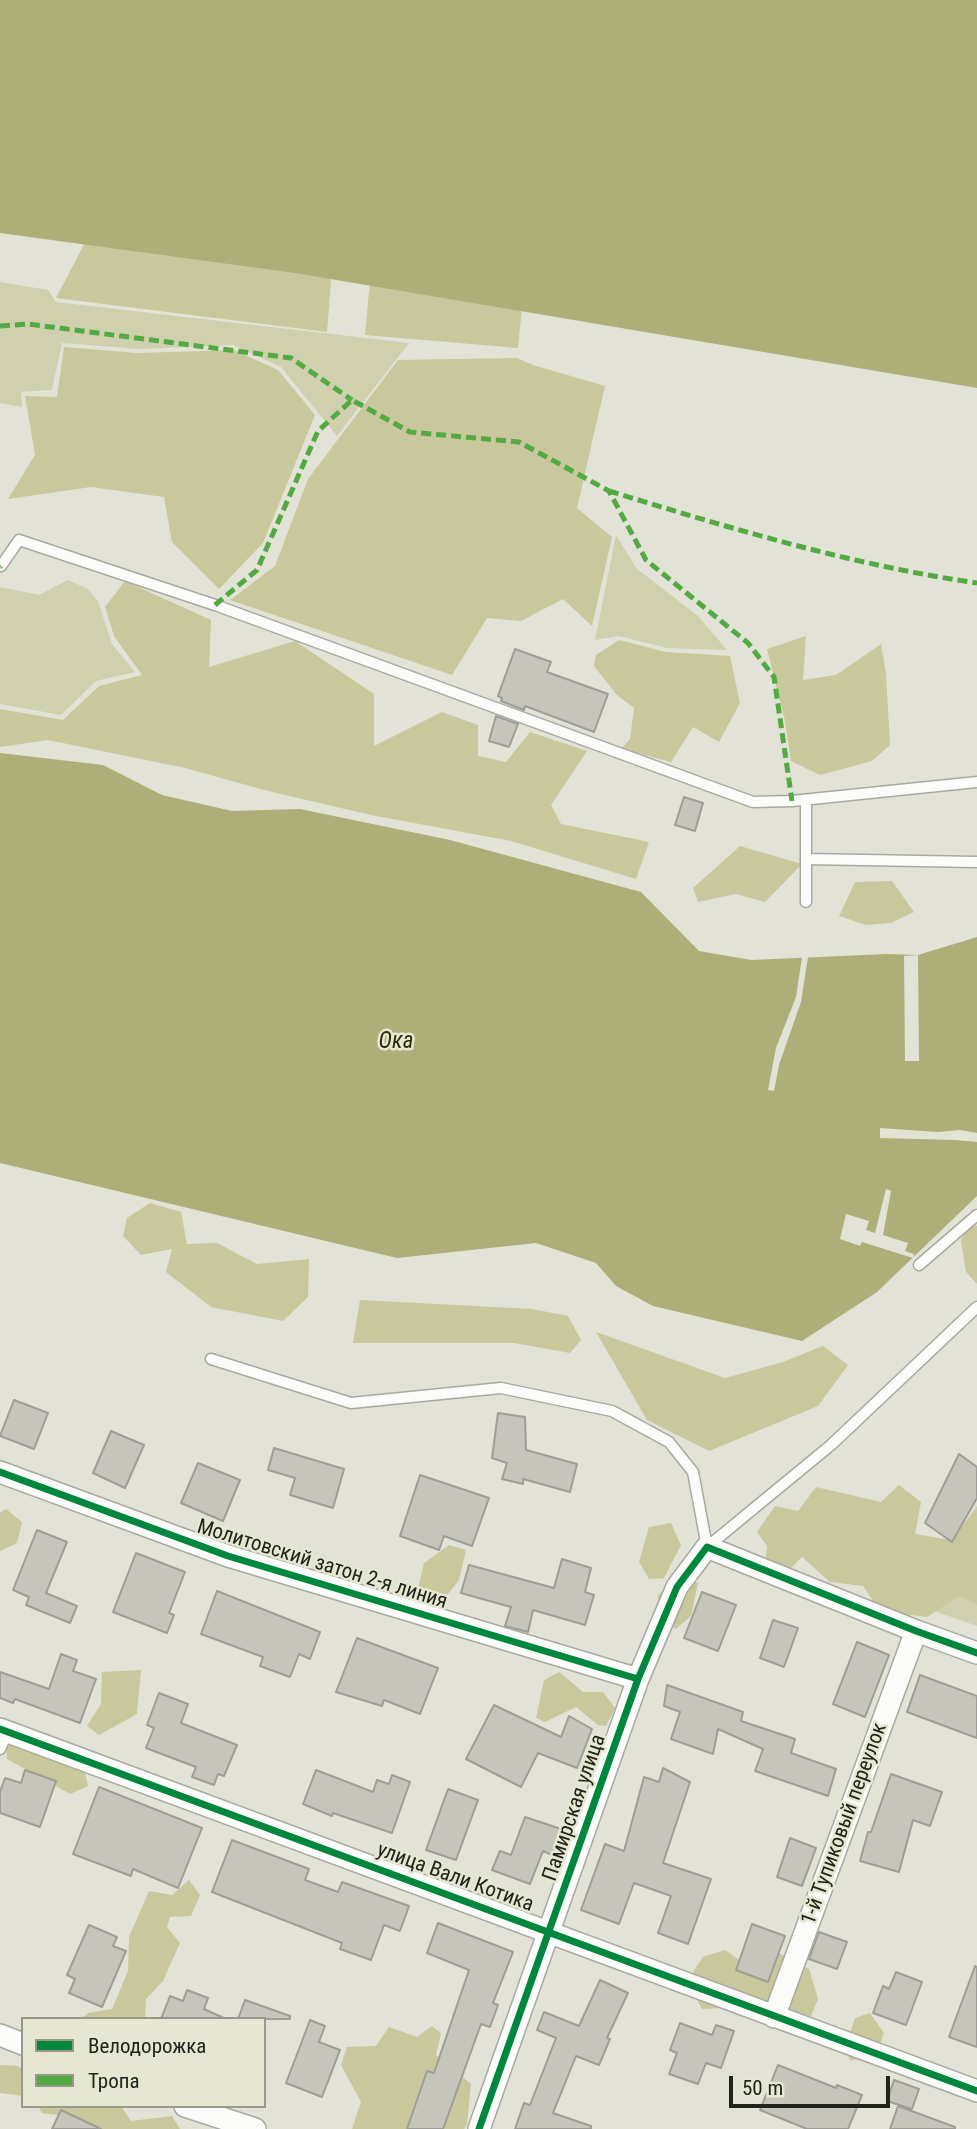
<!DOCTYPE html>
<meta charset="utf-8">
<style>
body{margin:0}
#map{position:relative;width:977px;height:2129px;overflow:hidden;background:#e2e2d7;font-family:"Roboto Condensed",sans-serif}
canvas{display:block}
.legend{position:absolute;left:21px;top:2017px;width:245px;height:91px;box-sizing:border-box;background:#e6e7d2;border:2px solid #989989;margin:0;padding:9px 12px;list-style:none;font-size:21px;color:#22231b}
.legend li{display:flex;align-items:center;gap:14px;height:35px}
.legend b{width:35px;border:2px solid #989989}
.scale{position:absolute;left:729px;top:2076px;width:161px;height:32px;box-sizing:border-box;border:4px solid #22231b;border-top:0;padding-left:9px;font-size:21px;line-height:24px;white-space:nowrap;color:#22231b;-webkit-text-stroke:5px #e6e7d2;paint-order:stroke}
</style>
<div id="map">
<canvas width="977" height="2129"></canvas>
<ul class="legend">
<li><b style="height:9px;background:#00873e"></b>Велодорожка</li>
<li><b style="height:9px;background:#53aa43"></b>Тропа</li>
</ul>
<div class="scale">50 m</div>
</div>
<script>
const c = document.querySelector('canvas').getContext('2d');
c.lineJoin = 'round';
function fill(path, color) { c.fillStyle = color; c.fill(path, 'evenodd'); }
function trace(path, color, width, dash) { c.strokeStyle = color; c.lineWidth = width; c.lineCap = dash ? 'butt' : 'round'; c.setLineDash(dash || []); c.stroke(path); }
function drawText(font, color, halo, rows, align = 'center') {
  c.font = font + ' "Roboto Condensed",sans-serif'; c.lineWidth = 5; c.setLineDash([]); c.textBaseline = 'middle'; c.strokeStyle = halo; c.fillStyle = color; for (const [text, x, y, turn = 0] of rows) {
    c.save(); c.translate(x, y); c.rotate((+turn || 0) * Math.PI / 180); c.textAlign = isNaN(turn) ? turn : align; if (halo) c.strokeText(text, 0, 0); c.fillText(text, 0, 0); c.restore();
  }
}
const green = new Path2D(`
 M0 282 48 290 56 302 409 343 337 436 281 367 233 345 139 349 62 343 52 390 21 392 22 407 0 403Z
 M616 535 636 568 698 616 727 650 667 648 619 636 595 640Z
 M68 580 88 589 98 601 112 644 135 672 96 681 61 715 0 704V587L39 595Z
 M977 1512V1626L923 1607Z`);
const forest = new Path2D(`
 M90 233 332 268 327 332 56 298Z
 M371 269 523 297 518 348 365 335Z
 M64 347 137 353 234 350 278 370 315 415 263 543 219 589 172 542 164 497 91 487 8 499 35 455 25 396 57 397Z
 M517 358 533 365 605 386 577 508 612 537 592 626 563 599 521 621 487 618 452 675 230 600 275 566 308 479 398 360Z
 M125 581 211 620 209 667 295 641 374 694V746L442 712 478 725V756L506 762 530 732 587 751 551 805 561 824 649 842 636 879 511 841 371 815 268 791 185 768 48 740 0 747V709L63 720 99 686 142 675 114 636 105 607Z
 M806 636 803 680 836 675 881 644 886 674 890 745 872 761 820 775 791 761 785 721 767 649Z
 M619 640 666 652 730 656 740 703 719 742 693 727 671 762 621 749 630 739 634 708 617 695 594 666 596 655Z
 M740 846 802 864 765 902 736 894 698 902 693 888Z
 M892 881 914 912 891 923 866 925 839 916 855 882Z
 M150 1203 181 1212 187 1244 217 1243 257 1264 309 1259 308 1297 283 1321 211 1307 166 1272 172 1249 141 1255 123 1236 127 1218Z
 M970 1225 977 1226V1284L966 1272 961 1240Z
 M360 1300 532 1309 568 1316 581 1340 570 1353 514 1343H353Z
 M596 1332 725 1378 783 1362 823 1346 848 1365 818 1406 709 1451 647 1420Z
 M899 1485 921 1502 915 1534 952 1540 977 1506V1605L959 1596 927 1617 880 1611 863 1586 830 1582 802 1557 787 1572 765 1565 767 1546 757 1532 775 1506 798 1511 816 1487 881 1502Z
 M6 1509 22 1522 17 1543 0 1551V1513Z
 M671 1523 681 1545 664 1578 649 1579 639 1562 649 1527Z
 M449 1545 466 1550 459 1580 444 1599 418 1589 424 1563Z
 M677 1578 698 1583 691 1616 676 1629 661 1622 658 1595Z
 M141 1670 137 1714 99 1735 87 1726 101 1704 102 1672Z
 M559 1672 583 1692H603L615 1708 606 1726 598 1725 576 1707 545 1722 536 1718 544 1680Z
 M24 1740 83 1766 88 1786 70 1794 7 1759 6 1745Z
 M189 1880 200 1895 191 1916 170 1917 167 1927 180 1943 163 1981 146 1999 145 2019H82L88 2013 112 2009 128 1971 129 1937 149 1891 172 1895Z
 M725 1950 746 1965 773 1950 809 1969 818 1999 808 2023 759 2006 702 2009 687 1981 703 1957Z
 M870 2013 884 2033 875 2058 850 2060 845 2047 855 2018Z
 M432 2026 441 2033 436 2055 471 2084 467 2124 464 2129H352L361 2102 341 2065 347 2047 376 2046 389 2027 417 2037Z
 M0 2065 18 2066 23 2070V2096L0 2093Z
 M38 2106H121L131 2121 172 2116 180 2129H70L65 2116 42 2113Z`);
const water = new Path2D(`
 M0 0H977V388L295 273 0 233Z
 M0 753 103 765 162 795 232 811 300 809 450 840 641 892 699 951 751 960 887 954 918 955 977 937V1196L877 1292 802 1341 653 1306 616 1286 596 1263 536 1243 397 1258 0 1163Z`);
const pier = new Path2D(`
 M918 955 919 1061H905L904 956Z
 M802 957H808L801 1002 779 1065 774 1091 768 1090 776 1048 796 997Z
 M880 1128 938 1132 960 1130 977 1133V1142L955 1140 880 1138Z
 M886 1189 891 1191 883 1235 908 1243 905 1251 914 1254 913 1258 862 1242 860 1246 840 1239 846 1214 869 1221 866 1230 875 1233Z`);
const building = new Path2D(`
 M515 649 551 662 547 672 608 694 594 732 525 706 524 710 501 701 502 698 498 696Z
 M496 716 518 724 509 747 489 741Z
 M684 797 703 803 695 831 675 825Z
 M14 1400 48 1413 34 1449 0 1436Z
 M498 1413 525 1417 526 1450 577 1464 570 1492 523 1479V1484L502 1479 507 1463 492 1458Z
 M111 1431 144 1445 125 1488 93 1473Z
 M274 1448 344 1469 333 1508 290 1495 295 1478 268 1470Z
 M959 1454 977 1467V1498L952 1542 925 1523Z
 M198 1463 240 1480 223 1521 181 1503Z
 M420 1475 489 1498 472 1546 444 1536 439 1550 400 1536Z
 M37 1530 67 1542 46 1593 77 1606 70 1623 26 1605 29 1597 13 1590Z
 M136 1553 185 1572 169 1613 174 1615 167 1633 113 1612Z
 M562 1559 591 1568 585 1592 594 1595 585 1625 533 1610 528 1632 505 1626 511 1607 461 1593 469 1565 554 1588Z
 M217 1591 320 1632 310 1659 299 1654 290 1677 260 1666 263 1657 201 1634Z
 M702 1592 736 1605 718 1651 684 1638Z
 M773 1620 798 1628 784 1667 760 1658Z
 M357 1638 438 1668 420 1714 384 1700 382 1706 336 1692Z
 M857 1642 889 1655 865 1717 833 1704Z
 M61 1654 77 1660 73 1671 96 1679 80 1723 15 1699 13 1703 0 1698V1672L49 1689Z
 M920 1675 977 1696V1738L907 1712Z
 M667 1685 743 1712 741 1721 795 1739 791 1753 836 1769 828 1796 755 1771 763 1749 718 1729 713 1754 671 1739 680 1712 664 1706Z
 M159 1693 188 1704 181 1723 237 1745 224 1776 218 1774 214 1785 192 1777 196 1767 146 1748 154 1728 147 1725Z
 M494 1705 561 1737 569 1716 592 1729 577 1768 538 1753 521 1787 466 1759Z
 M663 1768 690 1782 663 1863 711 1879 688 1944 658 1933 671 1896 634 1883 619 1924 581 1910 605 1844 624 1851 644 1777 659 1782Z
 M25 1770 56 1781 40 1827 0 1813V1792L5 1778 21 1783Z
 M316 1770 373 1792 377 1780 389 1784 392 1775 410 1782 392 1833 333 1813 332 1816 303 1804Z
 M891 1774 942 1792 930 1826 913 1820 899 1872 860 1861 868 1832H871Z
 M99 1787 202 1828 178 1888 133 1869 131 1876 73 1854Z
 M448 1789 478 1800 456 1860 426 1850Z
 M525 1817 567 1831 557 1857 543 1851 530 1884 492 1870 500 1851 511 1855Z
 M790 1838 816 1848 802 1886 777 1877Z
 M232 1840 309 1869 305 1880 338 1892 342 1882 409 1906 400 1931 384 1925 371 1960 340 1949 342 1943 212 1892Z
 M438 1923 513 1952 493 2003 498 2005 490 2027 481 2024 443 2129H407L427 2071 434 2073 469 1970 427 1953Z
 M752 1924 785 1936 768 1982 736 1970Z
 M89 1925 117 1937 113 1946 126 1951 102 2007 69 1993 75 1979 67 1975Z
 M819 1932 847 1942 837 1969 809 1959Z
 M975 1966 977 1967V2047L949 2037Z
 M896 1972 922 1982 906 2025 873 2013 883 1986 889 1989Z
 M600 1980 628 1993 607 2038 610 2039 599 2065 576 2056 553 2113 591 2126V2129H515L524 2103 530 2105 556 2038 537 2030 544 2012 579 2026Z
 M187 1990 208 1998 204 2009 226 2019H161L170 1996 183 2001Z
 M245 2000 290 2016V2019H238Z
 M310 2020 325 2026 319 2042 340 2050 322 2097 286 2083Z
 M680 2023 712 2035 716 2025 734 2031 721 2068 706 2063 698 2084 669 2074 677 2053 670 2050Z
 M778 2065 836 2088 837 2085 862 2095 848 2129H807L760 2110Z
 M894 2080 919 2089 912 2109 887 2101Z
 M898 2106 955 2127V2129H890Z
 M61 2110 101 2129H52Z`);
const lane = new Path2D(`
 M1 566 19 540 215 605 753 802 792 801 977 782
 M806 859 977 862
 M806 902V800
 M919 1265 977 1215
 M211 1359 351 1403 501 1388 612 1411 669 1442 693 1472 707 1547 831 1445 977 1307
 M0 1749 8 1731`);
const street = new Path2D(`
 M0 1472 228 1556 638 1679
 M0 1729 977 2091
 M774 2017 916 1631
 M0 2035 23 2044
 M185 2106 255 2129
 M479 2129 638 1679 677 1587 707 1547 916 1631 977 1653`);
const quiet = new Path2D(`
 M0 326 28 324 291 358 352 400
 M609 491C730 528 851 565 977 583
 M0 567 1 566
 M215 605 257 570 318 431 352 400 410 432 519 442 609 491 646 560 748 643 774 677 792 801`);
const cycleway = new Path2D(`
 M0 1472 228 1556 638 1679
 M0 1729 977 2091
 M479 2129 638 1679 677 1587 707 1547 916 1631 977 1653`);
const streetNames = [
 ["Молитовский затон 2-я линия",322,1565,17],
 ["Памирская улица",575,1808,-71],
 ["1-й Тупиковый переулок",845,1824,-70],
 ["улица Вали Котика",455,1878,20]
];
const waterNames = [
 ["Ока",396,1042]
];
fill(green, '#d0d0af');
fill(forest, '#c8c89c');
fill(water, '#aeae78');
fill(pier, '#e2e2d7');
fill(building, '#c5c5bc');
trace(building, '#9e9e96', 2);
trace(lane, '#a9a9a1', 13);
trace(street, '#a9a9a1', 24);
trace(lane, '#fbfbf9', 10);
trace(street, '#fbfbf9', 21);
trace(quiet, '#53aa43', 5, [10, 5]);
trace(cycleway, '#00873e', 7);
drawText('21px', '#22231b', '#e6e7d2', streetNames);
drawText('italic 23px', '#2d2d0d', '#e6e7d2', waterNames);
</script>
